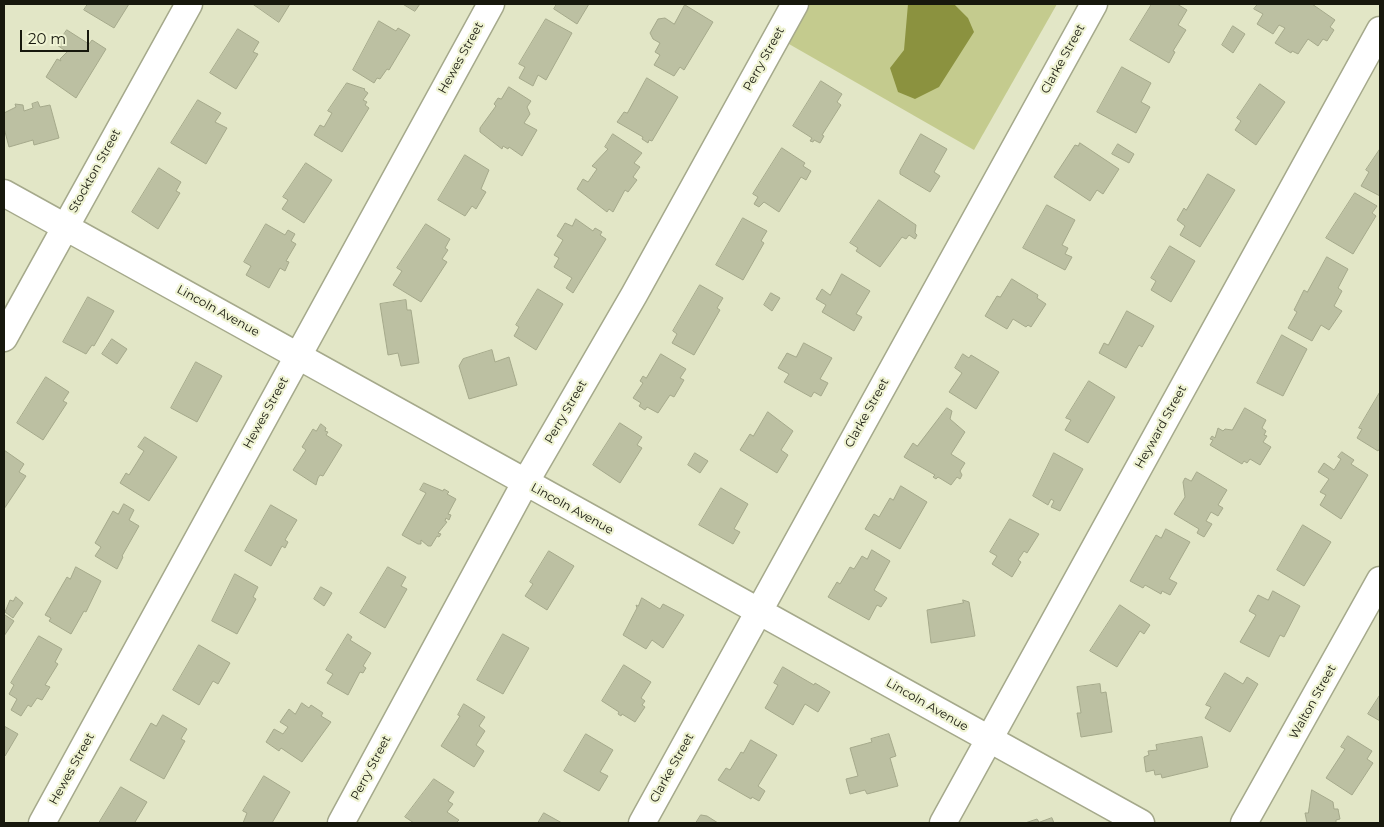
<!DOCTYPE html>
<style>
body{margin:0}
#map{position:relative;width:1384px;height:827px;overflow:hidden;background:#e2e6c6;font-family:Montserrat,sans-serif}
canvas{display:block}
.frame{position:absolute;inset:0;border:5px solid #17180d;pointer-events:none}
.scale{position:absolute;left:20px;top:30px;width:69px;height:22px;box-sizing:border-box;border:2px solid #17180d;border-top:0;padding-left:6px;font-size:15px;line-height:18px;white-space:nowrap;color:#17180d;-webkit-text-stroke:4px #eff3d3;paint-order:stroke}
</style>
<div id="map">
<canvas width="1384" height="827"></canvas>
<div class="frame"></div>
<div class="scale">20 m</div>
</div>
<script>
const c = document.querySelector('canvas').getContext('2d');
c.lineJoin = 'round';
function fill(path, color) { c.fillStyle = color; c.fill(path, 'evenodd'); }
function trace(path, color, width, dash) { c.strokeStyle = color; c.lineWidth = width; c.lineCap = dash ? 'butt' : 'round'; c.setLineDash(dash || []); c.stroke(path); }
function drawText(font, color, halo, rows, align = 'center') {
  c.font = font + ' Montserrat,sans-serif'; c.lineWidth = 4.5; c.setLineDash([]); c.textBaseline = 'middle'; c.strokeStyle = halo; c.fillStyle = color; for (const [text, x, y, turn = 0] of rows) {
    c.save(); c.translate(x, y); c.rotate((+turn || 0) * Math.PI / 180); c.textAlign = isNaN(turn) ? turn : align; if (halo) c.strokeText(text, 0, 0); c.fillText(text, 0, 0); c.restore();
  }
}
const green = new Path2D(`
 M803 4H1057L974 150 782 40Z`);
const water = new Path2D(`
 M908 4H954L968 18 974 32 939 87 915 99 898 92 890 68 904 50Z`);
const building = new Path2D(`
 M88 4H129L114 28 84 10Z
 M253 4H290L279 22Z
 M403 4H420L415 11Z
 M557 4H589L577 24 554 9Z
 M1152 4H1177L1187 10 1178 25 1186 30 1173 51 1175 52 1169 63 1130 40Z
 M1258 4H1312L1335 20 1330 27 1334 30 1327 41 1323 39 1318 46 1308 39 1298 54 1292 51 1291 53 1275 43 1285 28 1279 25 1273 34 1257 24 1263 14 1254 9Z
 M685 5 713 22 684 70 680 67 674 76 654 65 660 55 655 52 660 43 653 39 650 33 658 19 665 18 674 24Z
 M546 19 572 33 546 80 538 75 533 86 519 78 525 67 519 64Z
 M379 21 396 31 398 28 410 35 389 70 387 69 380 79 377 78 374 83 353 70Z
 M1233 26 1245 34 1233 53 1222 45Z
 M238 29 259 42 253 52 258 54 236 89 210 73Z
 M67 30 89 44 92 40 106 49 76 98 46 77 57 59 61 61 60 59 67 52 57 45Z
 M1122 67 1151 83 1141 102 1150 107 1136 133 1097 112Z
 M647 78 678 97 652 141 649 140 648 143 642 139 643 137 617 122 624 112 627 113Z
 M821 81 842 94 837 102 841 105 822 135 824 136 820 143 814 140 813 142 810 141 812 138 793 126Z
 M347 83 365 89 364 90 368 93 363 100 367 102 365 105 369 108 342 152 314 135 320 125 324 127 332 113 328 111Z
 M1260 84 1285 102 1256 145 1235 130 1241 121 1237 118Z
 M509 87 531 101 527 107 530 114 524 123 537 130 522 156 509 147 508 149 503 146 502 149 480 132V128L496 106 494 104 498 98 501 99Z
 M198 100 221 113 215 122 227 128 206 164 171 143Z
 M38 102 40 107 50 105 59 138 34 145 33 140 9 147 4 128V113L16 107 15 104 23 105 24 111 33 108 32 104Z
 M613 134 642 153 634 163 640 167 633 177 637 180 628 192 625 190 613 212 609 209 607 212 577 189 583 179 588 182 597 169 592 166 608 149 605 147Z
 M921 134 947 149 934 172 940 176 930 192 900 174V171Z
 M1080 143 1119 169 1103 194 1097 190 1090 201 1054 177 1075 145 1078 146Z
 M1118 144 1134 154 1129 163 1112 154Z
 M782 148 805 163 803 166 811 171 806 180 801 177 779 212 764 202 759 207 754 204 758 197 753 194Z
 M1380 149V196L1361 186 1369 172 1366 170Z
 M465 155 489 170 481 189 486 192 476 209 472 206 465 216 438 200Z
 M306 163 332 180 304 223 282 209 288 200 283 197Z
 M159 168 181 182 176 191 180 193 158 229 132 212Z
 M1208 174 1235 190 1200 247 1180 235 1185 226 1177 220 1184 208 1186 210Z
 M1355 193 1377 206 1372 213 1376 216 1353 254 1326 238Z
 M879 200 916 225 915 233 917 235 915 239 909 235 906 239 902 237 880 267 856 251 858 248 850 243Z
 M1047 205 1075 220 1062 245 1068 248 1065 254 1072 257 1065 270 1023 248Z
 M743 218 767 231 761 241 764 243 743 280 716 265Z
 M576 219 593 231 595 228 602 232 600 235 606 239 573 293 566 288 572 278 554 267 559 258 554 255 563 240 557 236 565 223 572 226Z
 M266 224 285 235 288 230 295 234 291 241 296 244 286 261 289 262 285 271 280 268 269 288 246 275 251 266 244 262Z
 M426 224 450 239 445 248 448 250 442 259 447 262 421 302 393 285 402 271 397 268Z
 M1170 246 1195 261 1171 302 1151 290 1156 281 1151 278Z
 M1327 257 1348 269 1338 288 1342 291 1334 306 1342 311 1329 330 1321 325 1312 341 1288 328 1297 312 1294 310 1304 290 1307 292Z
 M842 274 870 291 856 314 862 317 854 331 822 312 826 305 816 299 822 289 830 295Z
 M1012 279 1038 295 1037 298 1046 304 1031 327 1028 325 1026 327 1013 319 1007 329 985 316 997 296 1000 297Z
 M700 285 723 298 717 308 720 310 694 355 672 343 677 334 673 331Z
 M538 289 563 304 536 350 514 336 519 327 516 325Z
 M771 293 780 298 772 311 764 305Z
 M88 297 114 311 94 346 92 345 86 354 63 342Z
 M406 300 407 310H411L419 363 401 366 398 353 388 355 380 304Z
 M1127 311 1154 326 1142 347 1139 345 1126 368 1099 353 1104 343 1108 345Z
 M1282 335 1307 349 1283 396 1257 383Z
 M112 339 127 349 117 364 102 354Z
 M804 343 832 358 820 379 828 383 821 396 814 392 811 397 784 382 789 374 778 368 787 353 796 357Z
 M492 350 495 362 509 357 517 385 469 399 459 366 463 359Z
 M661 354 686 369 680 378 684 380 674 397 670 395 658 413 647 407 645 410 639 406 641 403 633 398 643 383 640 381 643 376 646 378Z
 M963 354 969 358 971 355 999 372 976 409 949 392 962 373 955 368Z
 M196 362 222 376 197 422 171 408Z
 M46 377 69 392 63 401 67 403 43 440 17 423Z
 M1089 381 1115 397 1088 443 1065 430 1071 420 1066 418Z
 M1380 392V448L1378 451 1357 438 1362 429 1359 428Z
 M947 408 952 411 950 419 965 432 951 454 965 463 960 471 962 475 960 479 957 477 951 485 938 477 936 479 933 477 935 475 904 457 913 443 917 446Z
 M1245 408 1266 420 1262 428 1266 431 1264 435 1267 436 1263 442 1271 447 1260 465 1250 459 1247 463 1244 461 1242 464 1210 445 1213 440 1210 439 1212 436 1215 438 1218 428 1223 431 1225 429 1232 430Z
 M768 412 793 431 781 450 788 455 777 473 740 450 750 434 753 436Z
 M620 423 642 437 637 445 642 448 620 483 593 465Z
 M321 424 326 428 325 431 328 432 326 435 342 445 323 476 320 475 318 478 316 485 293 470 306 450 302 447 313 429 316 431Z
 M145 437 177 457 149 501 120 483 126 473 129 475 144 451 138 447Z
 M4 450 24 464 19 472 26 476 4 509Z
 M1342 452 1354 460 1351 464 1368 475 1341 519 1320 505 1326 495 1320 492 1329 479 1318 472 1324 463 1334 470 1341 459 1338 457Z
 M695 453 708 461 700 473 688 465Z
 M1054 453 1083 469 1060 511 1051 507 1054 501 1051 499 1048 505 1033 496Z
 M1197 472 1227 490 1218 505 1223 508 1218 516 1211 512 1206 521 1212 524 1204 537 1197 533 1199 529 1174 514 1185 497 1183 482 1185 478 1191 481Z
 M424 483 443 491 444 489 449 492 447 494 456 499 448 514 451 515 449 520 446 518 445 521 447 522 438 533 441 534 439 537 437 536 431 546H428L421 540V544H418L402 535 426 493 420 490Z
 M901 486 927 502 900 549 865 529 874 514 879 517 890 498 893 500Z
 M721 488 748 504 734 529 740 532 733 544 699 525Z
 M124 504 134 510 129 520 139 526 122 556 123 557 117 569 95 556 101 547 95 543 113 511 118 514Z
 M271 505 297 520 285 540 288 542 285 548 282 546 271 566 245 551Z
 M1010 519 1039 534 1027 553 1024 551 1018 560 1021 562 1012 577 992 564 997 556 990 552Z
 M1303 525 1331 542 1304 586 1277 570Z
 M1166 529 1190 542 1169 579 1177 583 1170 595 1162 591 1161 594 1145 585 1143 588 1130 581 1156 535 1161 538Z
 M872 550 890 561 874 590 887 598 881 607 877 605 869 620 828 597 837 582 840 584 850 567 854 569 862 556 867 559Z
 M549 551 574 566 547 610 525 596 533 584 530 582Z
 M76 567 101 581 86 612 84 611 71 634 49 621 51 618 45 615 67 577 70 579Z
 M388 567 406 577 401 586 407 589 385 628 360 613Z
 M235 574 258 587 253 597 256 599 237 634 212 621Z
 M321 587 332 593 324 606 314 599Z
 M1273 591 1300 606 1284 637 1280 635 1269 657 1240 642 1256 615 1249 611 1258 595 1268 600Z
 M16 597 23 603 13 618 5 612 10 600 13 601Z
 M642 598 660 609 663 604 684 615 663 648 652 640 646 649 623 635 637 608 636 605 638 606Z
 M963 600 969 602 975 636 931 643 927 610 963 603Z
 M1120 605 1150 625 1144 634 1140 631 1117 667 1090 651Z
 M5 615 14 621 4 636V617Z
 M348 634 352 637 350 640 371 653 363 666 366 668 363 673 360 672 348 695 327 683 333 674 326 670Z
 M503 634 529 648 503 694 477 680Z
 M39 636 62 649 55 662 58 664 45 685 50 687 42 700 37 698 31 707 28 705 21 716 11 710 17 699 9 694 14 685 11 683Z
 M199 645 230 663 218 684 213 681 199 705 173 690Z
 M624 665 651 682 641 698 645 701 642 705 645 707 635 722 622 714 621 716 618 714 619 712 602 701Z
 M783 667 814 685 815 683 830 692 818 712 805 704 793 725 765 708 778 685 774 683Z
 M1225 673 1243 684 1247 677 1258 684 1230 732 1205 718 1211 707 1206 705Z
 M1100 684 1101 693 1106 692 1112 732 1081 737 1077 713H1081L1077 687Z
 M1380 695V721L1368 714Z
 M302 703 309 708 311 705 323 713 321 716 331 722 302 762 281 748 279 751 266 742 274 729 283 734 288 727 280 722 289 709 295 714Z
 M464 704 485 717 479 726 485 731 476 745 484 751 474 767 441 746 460 716 458 715Z
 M163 715 187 729 181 739 185 741 164 779 130 760 151 723 156 726Z
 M4 726 18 734 5 756 4 755Z
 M586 734 613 750 600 772 608 776 599 791 564 771Z
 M889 734 896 756 890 758 898 786 867 794 865 790 850 794 846 779 858 776 850 748 872 742 871 739Z
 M1348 736 1372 751 1367 759 1373 763 1352 795 1326 778 1345 749 1341 747Z
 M1202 737 1208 767 1162 778 1161 774 1155 775 1154 770 1146 772 1144 757 1149 755 1148 751 1157 750 1156 745Z
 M751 740 777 755 758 786 765 791 759 801 752 797 751 799 718 780 726 768 730 770 741 752 743 753Z
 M264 776 290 792 272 823H243L247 813 243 811Z
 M434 779 454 792 448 801 453 804 447 812 459 820 456 823H414L405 817Z
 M121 787 147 802 135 822 137 823H99Z
 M1312 790 1333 802 1334 809H1338L1340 819 1336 820V823H1307L1305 813H1308Z
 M544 813 562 823H538Z
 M701 815 707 816 718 823H696Z
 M1052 818 1054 823H1025L1037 819 1039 822Z`);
const minor = new Path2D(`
 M4 193 1141 823
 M4 338 189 4
 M42 823 491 4
 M341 823 525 483 634 295 795 4
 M642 823 1094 4
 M943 823 1380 30
 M1244 823 1380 580`);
const streetNames = [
 ["Hewes Street",461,58,-61],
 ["Perry Street",764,59,-61],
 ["Clarke Street",1063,59,-61],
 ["Stockton Street",95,171,-61],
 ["Lincoln Avenue",218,311,29],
 ["Perry Street",566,412,-60],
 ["Hewes Street",266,413,-61],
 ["Clarke Street",867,413,-61],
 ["Heyward Street",1161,427,-61],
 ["Lincoln Avenue",572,509,29],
 ["Walton Street",1313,702,-61],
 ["Lincoln Avenue",927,705,30],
 ["Perry Street",371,768,-62],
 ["Clarke Street",672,768,-61],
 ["Hewes Street",72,769,-61]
];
fill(green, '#c4cb8e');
fill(water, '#8b923f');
fill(building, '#bcc0a2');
trace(building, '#a5a98b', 1);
trace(minor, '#a5a98b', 29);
trace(minor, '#fff', 26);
drawText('12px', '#17180d', '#eff3d3', streetNames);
</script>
